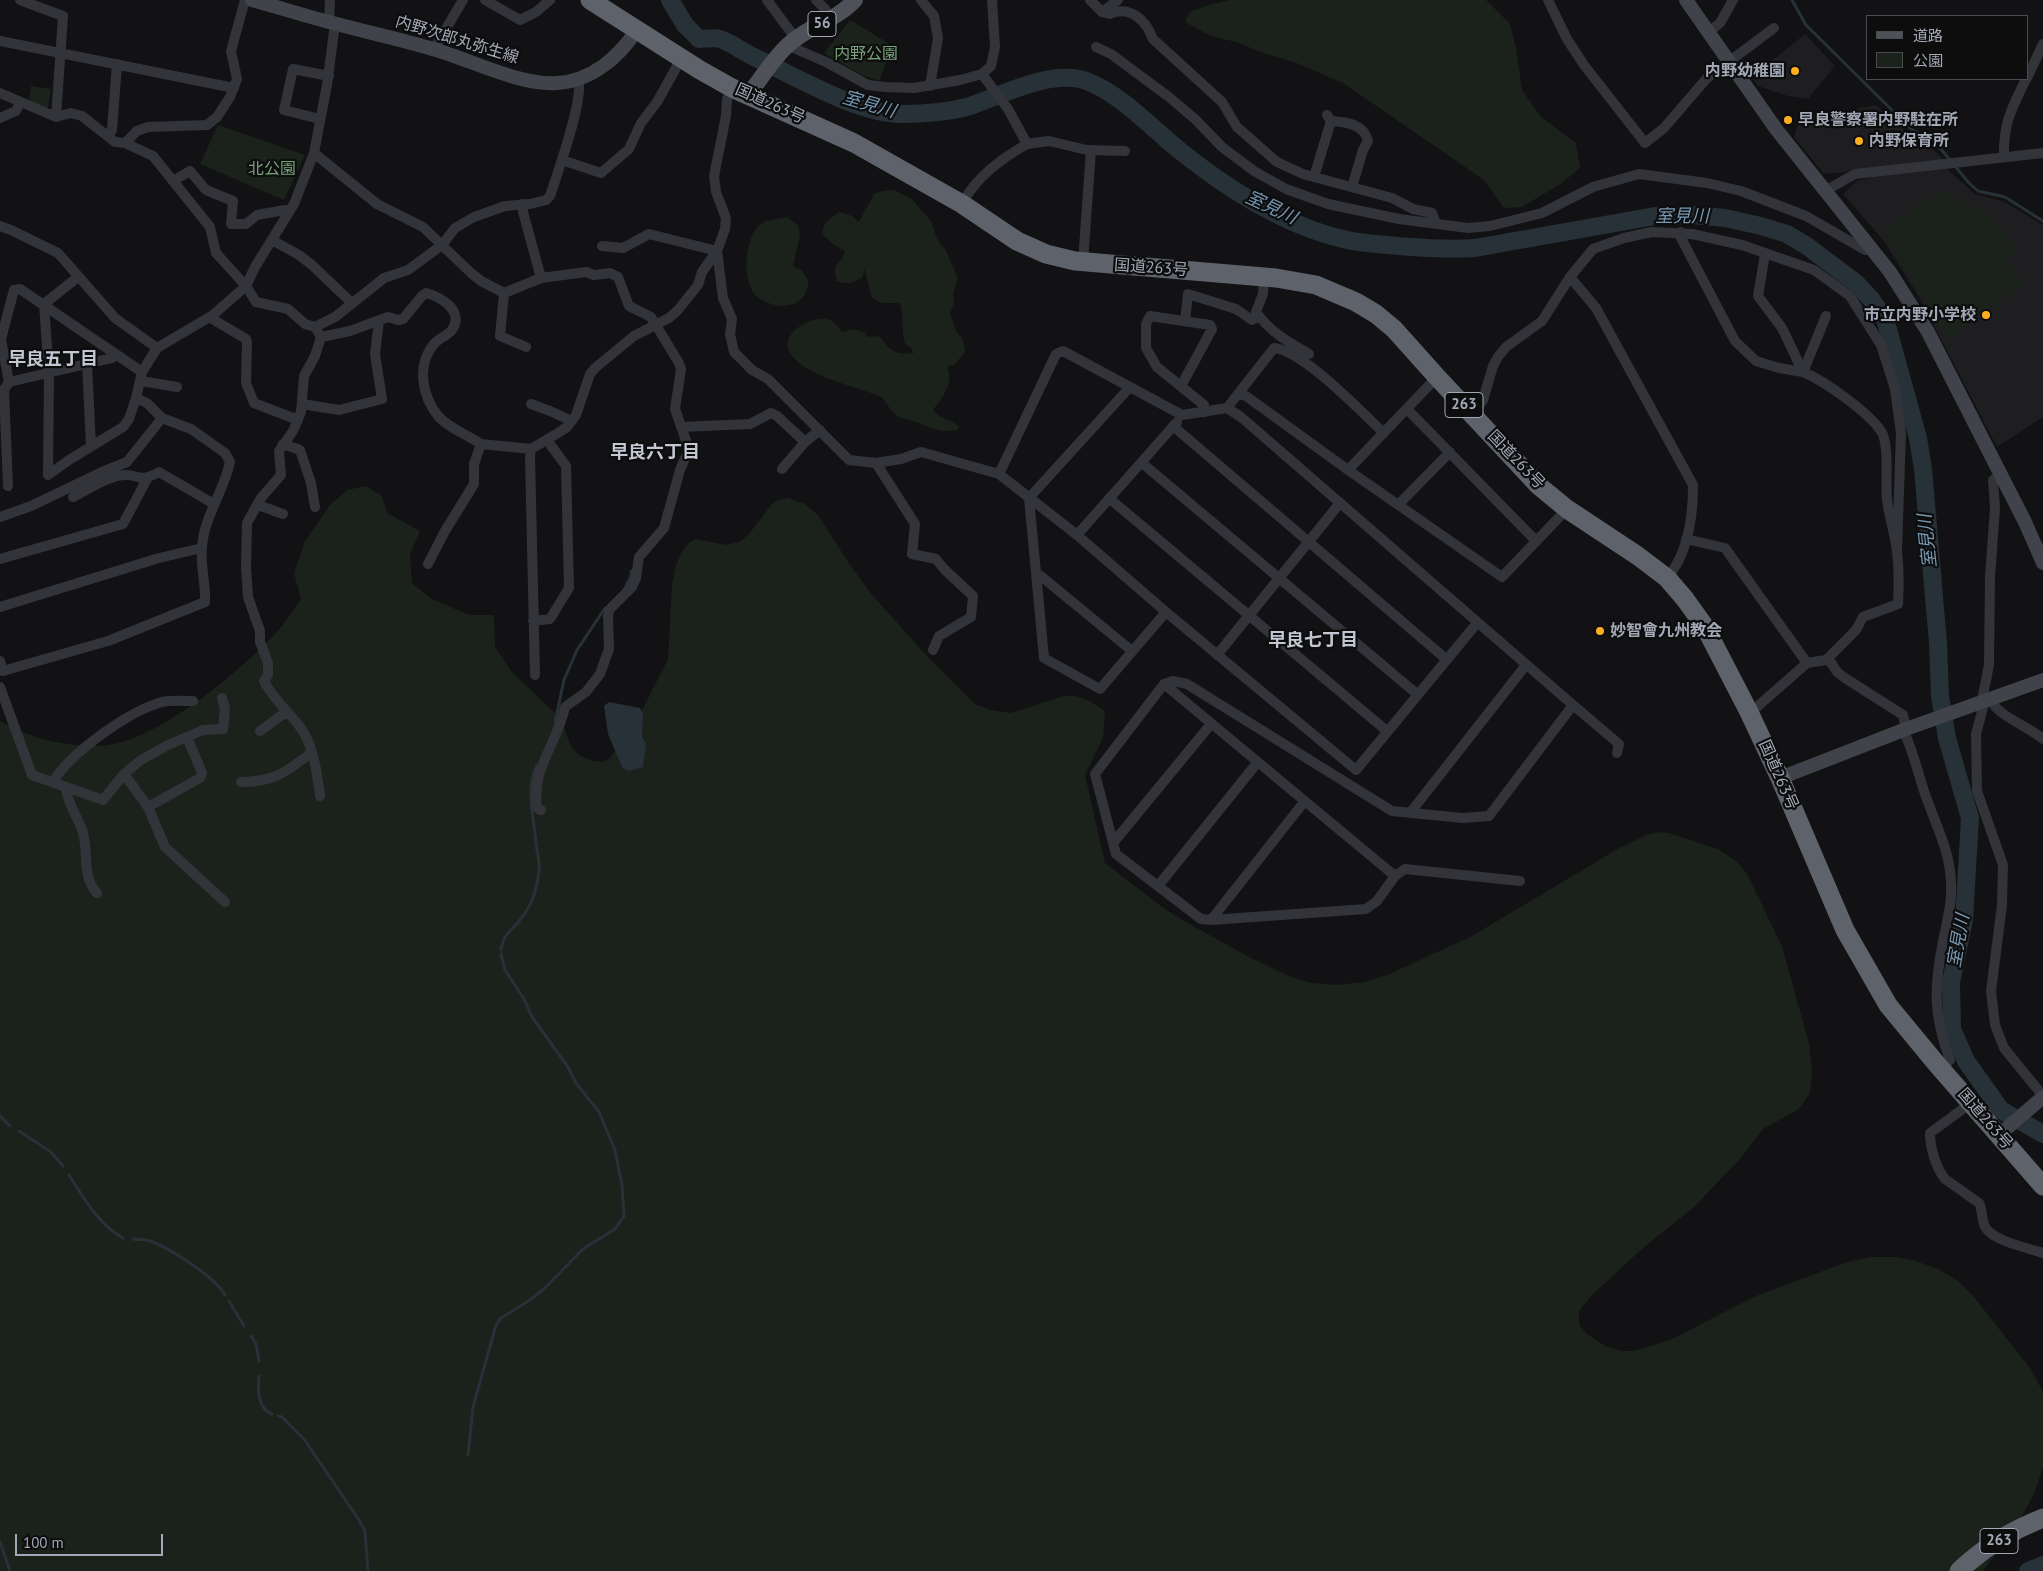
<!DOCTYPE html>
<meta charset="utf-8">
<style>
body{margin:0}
#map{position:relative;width:2043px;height:1571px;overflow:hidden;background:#121214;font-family:"PT Sans","Noto Sans JP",sans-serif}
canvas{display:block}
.legend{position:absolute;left:1866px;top:15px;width:162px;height:65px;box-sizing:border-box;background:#0d0d0e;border:1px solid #494b51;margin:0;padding:6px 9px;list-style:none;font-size:15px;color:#a2a8b5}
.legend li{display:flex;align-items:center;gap:10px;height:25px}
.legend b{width:25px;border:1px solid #494b51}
.scale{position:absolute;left:15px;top:1534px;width:148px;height:22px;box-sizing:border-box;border:2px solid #a2a8b5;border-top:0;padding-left:6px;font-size:15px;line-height:18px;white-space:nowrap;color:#a2a8b5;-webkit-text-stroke:4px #0d0d0e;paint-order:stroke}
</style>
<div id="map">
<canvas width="2043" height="1571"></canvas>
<ul class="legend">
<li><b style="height:6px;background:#4e5158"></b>道路</li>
<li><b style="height:14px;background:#1a221b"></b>公園</li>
</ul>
<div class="scale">100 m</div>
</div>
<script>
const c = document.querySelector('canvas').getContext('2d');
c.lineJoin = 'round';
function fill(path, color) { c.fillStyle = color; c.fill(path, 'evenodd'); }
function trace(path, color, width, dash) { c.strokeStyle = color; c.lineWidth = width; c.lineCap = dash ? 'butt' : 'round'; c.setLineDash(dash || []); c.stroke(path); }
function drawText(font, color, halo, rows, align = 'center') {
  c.font = font + ' "PT Sans","Noto Sans JP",sans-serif'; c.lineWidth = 4.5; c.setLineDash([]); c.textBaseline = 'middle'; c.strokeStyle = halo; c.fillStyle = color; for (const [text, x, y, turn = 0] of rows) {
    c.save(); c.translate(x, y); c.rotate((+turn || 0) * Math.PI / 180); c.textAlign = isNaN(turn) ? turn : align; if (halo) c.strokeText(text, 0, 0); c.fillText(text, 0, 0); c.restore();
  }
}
const built = new Path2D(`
 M1805 34 1835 66 1808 99 1788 96 1758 86 1751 77Z
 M1876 105 1911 136 1930 146 1945 161 1824 174 1794 137 1803 110 1824 115Z
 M1946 168 1975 194 2005 202 2043 225V417L1997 447 1918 295 1883 240 1843 194 1857 181 1883 175Z`);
const green = new Path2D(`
 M1229 0H1486L1510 24 1516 48 1522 90 1541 117 1576 143 1580 168 1562 183 1522 207 1504 208 1484 180 1343 83 1294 62 1266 54 1236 42 1211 36 1185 22 1190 12 1205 6Z
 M850 20 893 46 879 81 862 75 824 53Z
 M31 86 51 89 48 108 28 105Z
 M218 125 305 155 284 200 200 164Z
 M893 190 912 199 923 212 931 221 937 239 946 251 958 278 953 295 954 303 950 313 956 331 963 339 965 352 955 364 947 367C955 383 942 398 933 410 941 420 949 418 959 426L958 430C934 434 928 425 907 419 903 418 900 418 897 416 889 411 887 400 879 396 856 386 801 376 789 351 780 332 816 312 832 321 836 323 839 329 842 332L853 329 865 332 867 337 879 336C892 351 893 355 914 353L910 347 905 344C901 329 904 317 900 303H881L872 298 864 268 863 277C854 283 848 285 837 281 831 261 841 266 845 251L834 245 823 235C822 222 830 218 840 212L852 216 859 222 874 194 883 191Z
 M1944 190 1961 203 1988 212 2017 251 2007 260 2022 284 1947 339 1883 231 1920 204Z
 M787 217 798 225 800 235 793 266 802 271 808 280C808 284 808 288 806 292 798 311 770 308 756 296 741 281 744 232 764 222 771 219 780 219 787 217Z
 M366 486 382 496 387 513 420 531 410 554 412 583 430 598 469 615H494L495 647 512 672 561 719 571 747 579 755 593 761 603 762 610 758 636 722 668 659 672 584 676 565 683 550 690 542 696 539 726 545 739 542 749 534 772 504 778 500 788 498 805 504 818 515 852 568 873 596 928 657 975 704 991 710 1011 713 1064 696C1081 694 1092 702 1105 711L1103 738 1085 775 1105 863 1166 910 1188 923 1247 956 1291 977 1312 983 1337 985 1364 982 1387 975 1472 936 1621 847 1649 834 1661 832 1669 833 1720 850 1737 862 1747 874 1782 946 1809 1044 1812 1071 1810 1093 1799 1109 1763 1129 1740 1159 1694 1207 1643 1248 1591 1296 1579 1311V1324L1586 1333 1605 1346 1621 1351H1635L1672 1339 1756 1296 1847 1262 1870 1257H1896L1916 1261 1940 1270 1958 1281 1974 1297 2030 1368 2043 1392V1467L2034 1494 2017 1525 1983 1571H0V721C9 725 18 730 28 734 50 743 91 749 114 744 166 733 239 672 276 633 285 623 293 610 301 599L294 573 305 541 330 505 347 490Z`);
const water = new Path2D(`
 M609 702 640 708 643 714 642 737 646 744 643 767 629 771 623 769 608 734 604 706Z`);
const stream = new Path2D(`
 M1792 0 1806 25 1911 129 1935 142 1969 183 1978 191 2005 197 2043 221
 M625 588 631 576V571
 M555 722 564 680 577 650 605 608
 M501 950C504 931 513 931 523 916 532 904 538 886 539 870 540 861 537 852 536 844 534 817 525 790 537 765
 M0 1116 10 1126
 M19 1131 51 1152 63 1166
 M69 1175C83 1197 99 1225 123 1238
 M133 1239C140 1240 147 1239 153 1242 172 1250 215 1277 225 1295
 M229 1301 244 1326
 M251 1336 256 1344 259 1361
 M259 1376C258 1388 257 1409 272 1414
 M278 1416 282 1417 304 1439 359 1520 365 1531 368 1571
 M468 1455 473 1407 496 1325 501 1318 530 1300 544 1289 583 1249 615 1229 624 1216 622 1185 615 1150 599 1112 576 1083 568 1067 532 1017 524 999 505 970 501 954
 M0 1542 10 1571`);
const river = new Path2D(`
 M670 0 685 25 699 39C705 39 714 37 720 39 732 43 743 52 754 57 794 76 860 115 903 114 923 114 947 112 967 107 1001 96 1053 67 1089 82 1125 97 1153 130 1184 154 1232 192 1290 229 1352 241 1367 244 1383 244 1398 246 1424 248 1449 250 1475 248L1655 216 1693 215 1725 218 1761 226 1787 234 1807 246 1856 283 1871 299 1885 319 1918 438 1923 469 1938 643 1940 696 1947 738 1970 818 1964 920 1951 982 1952 1029 1966 1061 2001 1110 2043 1134
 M2028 1571 2043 1565`);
const street = new Path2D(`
 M20 0 63 16 56 117
 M485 0 520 20 536 12 550 0
 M767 0 796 39
 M816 0 825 9 829 20
 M921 0 934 16 938 38 930 86
 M1090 0 1102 12 1118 0
 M1548 0 1567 39 1584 65 1645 143 1664 128 1707 78 1774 28
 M1102 12 1110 14C1130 5 1146 20 1153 39L1222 102 1237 127 1277 162 1303 174 1392 198 1413 209 1432 213 1436 223
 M329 22 330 0
 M1708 33 1720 23 1733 0
 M0 41 234 88
 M787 45 828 63 868 85 885 87 914 88 960 80 982 74 991 66 995 47 992 0
 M1096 47 1111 54 1169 97 1195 119 1222 147 1254 171 1286 189 1328 204 1399 219 1468 228 1490 226 1542 213 1593 187 1639 174 1707 183 1741 191 1806 216 1865 250 1871 247
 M434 49 463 0
 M2027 78 2043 44
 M0 93 56 117 71 113 82 116 115 142 125 143 137 131 148 127 207 125 217 117 230 97 237 79 231 51 245 0
 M0 118 16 111 20 102
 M320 119 284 110 293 69 329 76
 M1331 121C1346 122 1364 124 1368 141L1363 150 1352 187
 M108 136 112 130 117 64
 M125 143 153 156 210 227 216 253 246 286 256 302 288 309 305 324 315 327 335 317 384 278 408 270 442 245 455 228 474 217 505 206 530 204 546 200 550 196C557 174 585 98 578 79
 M1027 144 1049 141 1087 150 1125 151
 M314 153 377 204 423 227 471 273 481 281 504 293 500 336 526 347
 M2004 157C2003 123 2012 108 2026 79
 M562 160 601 173 629 149 641 123 657 102 681 59
 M1314 177 1331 121 1327 115
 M173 181 190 171 206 190 233 201 231 224H246L257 215 285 210 289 212
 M1825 191 1855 174 2043 153
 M962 204C976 177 1001 159 1027 144L1008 109 982 74
 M0 226 13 231 58 253 115 318 157 348
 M1681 232V238L1735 341 1756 361 1779 368 1803 372 1826 316
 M272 240 299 255 312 265 352 303
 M602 246 623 248 649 234 717 251
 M717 251 723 298 732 319 730 334 734 352 752 370 768 379 849 460 876 463 901 459 921 452 999 474 1077 535 1166 612 1356 770 1477 623
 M1083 262 1091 150
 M1264 277 1263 294 1256 312C1270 332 1288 342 1309 354
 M1570 277 1596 308 1693 485C1693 516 1688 554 1667 578
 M541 278 586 272 594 275 610 273 618 277 629 306 651 317 679 363 681 369 675 409 689 449 680 470 664 528 639 557 636 578 632 587 609 610 608 616 609 649 600 674 586 692 565 707C557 745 531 768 537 808L541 810
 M504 293 541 278 523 212V204
 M44 304 49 374 48 475
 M44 304 78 277
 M209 317 246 339 247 342 246 383 254 403 298 420
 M1185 321 1188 294 1236 309 1252 320 1259 317
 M315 327 321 337 315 356 304 376 301 412 293 431 279 451 281 475 261 498 247 523 246 567 248 597 260 631V642L268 663V675L264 681C274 700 284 707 297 723 313 741 317 772 320 796
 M321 337 350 331 388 317 398 320 403 319 422 296 426 293C441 297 465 311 452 330 447 336 439 338 434 344 416 365 422 397 439 417 450 429 468 435 481 444
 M87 364 91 446
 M141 381 177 387
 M9 382 1 339 14 290 20 289 142 372
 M1181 386 1212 329 1210 325 1150 316 1146 324V348L1157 367 1204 405 1205 412
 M1130 387 1029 498 1044 658 1100 689 1166 612
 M4 390 8 486
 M0 391 4 390 9 382 112 358 115 354
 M1238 394 1274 348C1304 351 1360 411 1384 433
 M302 404 339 410 382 399 375 354 379 321
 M531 404 550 411 572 421
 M1227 408 1238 394 1246 396 1348 470 1502 577 1567 509
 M1407 409 1536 541
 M1473 414 1483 400 1493 366 1498 357 1506 347 1542 321 1570 277 1593 249 1624 238 1652 232 1692 234 1742 245 1814 270 1850 296 1881 345 1895 389 1901 433 1897 550
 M1173 426 1446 659
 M681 427 750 424 771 413 777 416 805 442 820 430
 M283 444 300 450 311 483 315 507
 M531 449 530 457 535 675
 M876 463 915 524 912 554 936 559 944 569 973 596 971 617 939 636 933 650
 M1142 463 1417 694
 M782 469 805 442
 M1348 470 1437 377
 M999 474 1056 354 1063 351 1182 415 1227 408 1241 417 1573 705 1489 816 1463 818 1392 811 1187 684 1173 681 1164 684 1095 774 1116 854 1201 919 1211 920 1366 909 1377 901 1395 876 1164 684
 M48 475 69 460 123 427 129 419 136 398
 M2000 475 1993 480 1995 508 1990 577 1989 665 1983 695 1984 704 1976 734 1977 791 2003 865 2002 905 1991 991 1995 1025 2004 1048 2043 1096
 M73 497C87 490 102 480 117 476 139 471 136 485 159 472L214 504
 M1110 499 1387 731
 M1399 504 1450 452
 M258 505 283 514
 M0 517 31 506 102 472 127 462 162 418
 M1077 535 1177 422
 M1686 539 1725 548 1807 663
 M0 559 123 524 147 479
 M428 564 445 531 474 484V464L481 444 531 449 558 433 567 427 576 415 590 374 595 368 634 336 669 318 678 310 698 285 702 272 717 251 725 229 726 218 716 192 714 176 726 116 727 99 732 88
 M1036 572 1132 651
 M0 607 159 558 202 548
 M533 621 550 619 569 588 566 466 547 440
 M1217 655 1340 503
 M1828 658 1837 672 1845 678 1903 715 1906 729
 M0 661 3 671 108 641 205 602C206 584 200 565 202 547 204 517 224 491 230 462L225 453 191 429 162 418 147 403 136 398 142 372 157 348 213 315 246 286 255 267 294 204 314 153 327 85 335 24
 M0 687 32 775 103 800 124 774 148 807 165 847 225 902
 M1991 699C1995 715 2030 727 2043 739
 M1573 705 1619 744 1617 753
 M1749 712 1758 706 1807 663 1826 660 1856 630 1863 617 1898 604C1899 587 1899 569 1897 551 1895 534 1889 517 1887 499 1885 483 1890 444 1881 431 1868 412 1825 381 1803 372L1782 328 1758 296 1765 254
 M1903 730C1913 750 1917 770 1924 791 1937 830 1953 853 1951 896 1950 911 1946 927 1943 941 1934 987 1933 1015 1950 1060L1941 1068
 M260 731 286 712
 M124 774 141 760 166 746 203 730 223 729 225 708 222 698
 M53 782C70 753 129 711 162 702 171 700 183 701 193 701
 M241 782C274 782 286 772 311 753
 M66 788C67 804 79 818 83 833 89 853 81 876 97 893
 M148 807 200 778 202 773 187 737
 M1410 813 1526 665
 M1113 843 1211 724
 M1395 876 1405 869 1520 881
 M1158 886 1257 763
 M1211 920 1304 802
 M1971 1103 1930 1133C1930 1148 1936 1168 1945 1179L1979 1203C1983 1211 1981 1219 1985 1227 1993 1241 2028 1248 2043 1253`);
const secondary = new Path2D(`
 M252 0C281 8 308 17 337 24 370 33 403 40 436 50 471 60 521 86 557 83 591 81 618 58 636 31
 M1686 0 1776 129 1890 272 1928 332 2025 522 2043 563
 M1780 778 1906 729 2043 680
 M1999 1135 2043 1097`);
const primary = new Path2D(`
 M748 95C761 79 772 60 787 46 807 26 836 21 855 0`);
const highway = new Path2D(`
 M590 0 700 70 732 88 854 143 962 204 1017 241 1046 254 1075 261 1276 278 1316 285 1356 302 1376 314 1394 329 1437 377 1539 486 1567 509 1638 556 1667 578 1685 599 1705 627 1749 712 1780 778 1845 930 1888 1005 1935 1062 2043 1186
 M1959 1571C1983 1548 2012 1530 2043 1518`);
const markers = [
 [1795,71,5,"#fdaf20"],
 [1788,120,5,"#fdaf20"],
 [1859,141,5,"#fdaf20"],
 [1986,315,5,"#fdaf20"],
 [1600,631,5,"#fdaf20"]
];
const shields = [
 [822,24,28],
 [1464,405,38],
 [1999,1541,38]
];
const shieldNames = [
 ["56",822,24],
 ["263",1464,405],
 ["263",1999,1541]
];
const streetNames = [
 ["内野次郎丸弥生線",457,40,17],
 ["国道263号",770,104,24],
 ["国道263号",1151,268,4],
 ["国道263号",1516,460,46],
 ["国道263号",1778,775,66],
 ["国道263号",1985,1119,49]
];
const parkNames = [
 ["内野公園",866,54],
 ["北公園",272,169]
];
const poiNames = [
 ["内野幼稚園",1785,71,"right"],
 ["早良警察署内野駐在所",1798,120],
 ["内野保育所",1869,141],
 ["市立内野小学校",1976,315,"right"],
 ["妙智會九州教会",1610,631]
];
const waterNames = [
 ["室見川",869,105,16],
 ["室見川",1271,208,25],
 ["室見川",1682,217],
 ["室見川",1928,541,-96],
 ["室見川",1959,941,-80]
];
const neighbourhoodNames = [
 ["早良五丁目",53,360],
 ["早良六丁目",655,453],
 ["早良七丁目",1313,641]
];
fill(built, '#1e1e21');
fill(green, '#1a221b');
fill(water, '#273138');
trace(stream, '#273138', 3);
trace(river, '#273138', 18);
trace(street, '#333439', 10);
trace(secondary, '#404349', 14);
trace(primary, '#4e5158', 16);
trace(highway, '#5e626a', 19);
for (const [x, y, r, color] of markers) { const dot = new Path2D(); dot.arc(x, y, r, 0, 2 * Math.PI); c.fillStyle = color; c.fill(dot); trace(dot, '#0d0d0e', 2); }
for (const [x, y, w] of shields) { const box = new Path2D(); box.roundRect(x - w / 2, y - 12.5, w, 25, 4); c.fillStyle = '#0d0d0e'; c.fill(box); trace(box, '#a2a8b5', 1); }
drawText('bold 15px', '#a2a8b5', null, shieldNames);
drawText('16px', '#a2a8b5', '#0d0d0e', streetNames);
drawText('16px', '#78a27a', '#0d0d0e', parkNames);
drawText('bold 16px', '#a2a8b5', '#0d0d0e', poiNames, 'left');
drawText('italic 18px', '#7698b3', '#0d0d0e', waterNames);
drawText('bold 18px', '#c3c7d1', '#0d0d0e', neighbourhoodNames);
</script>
